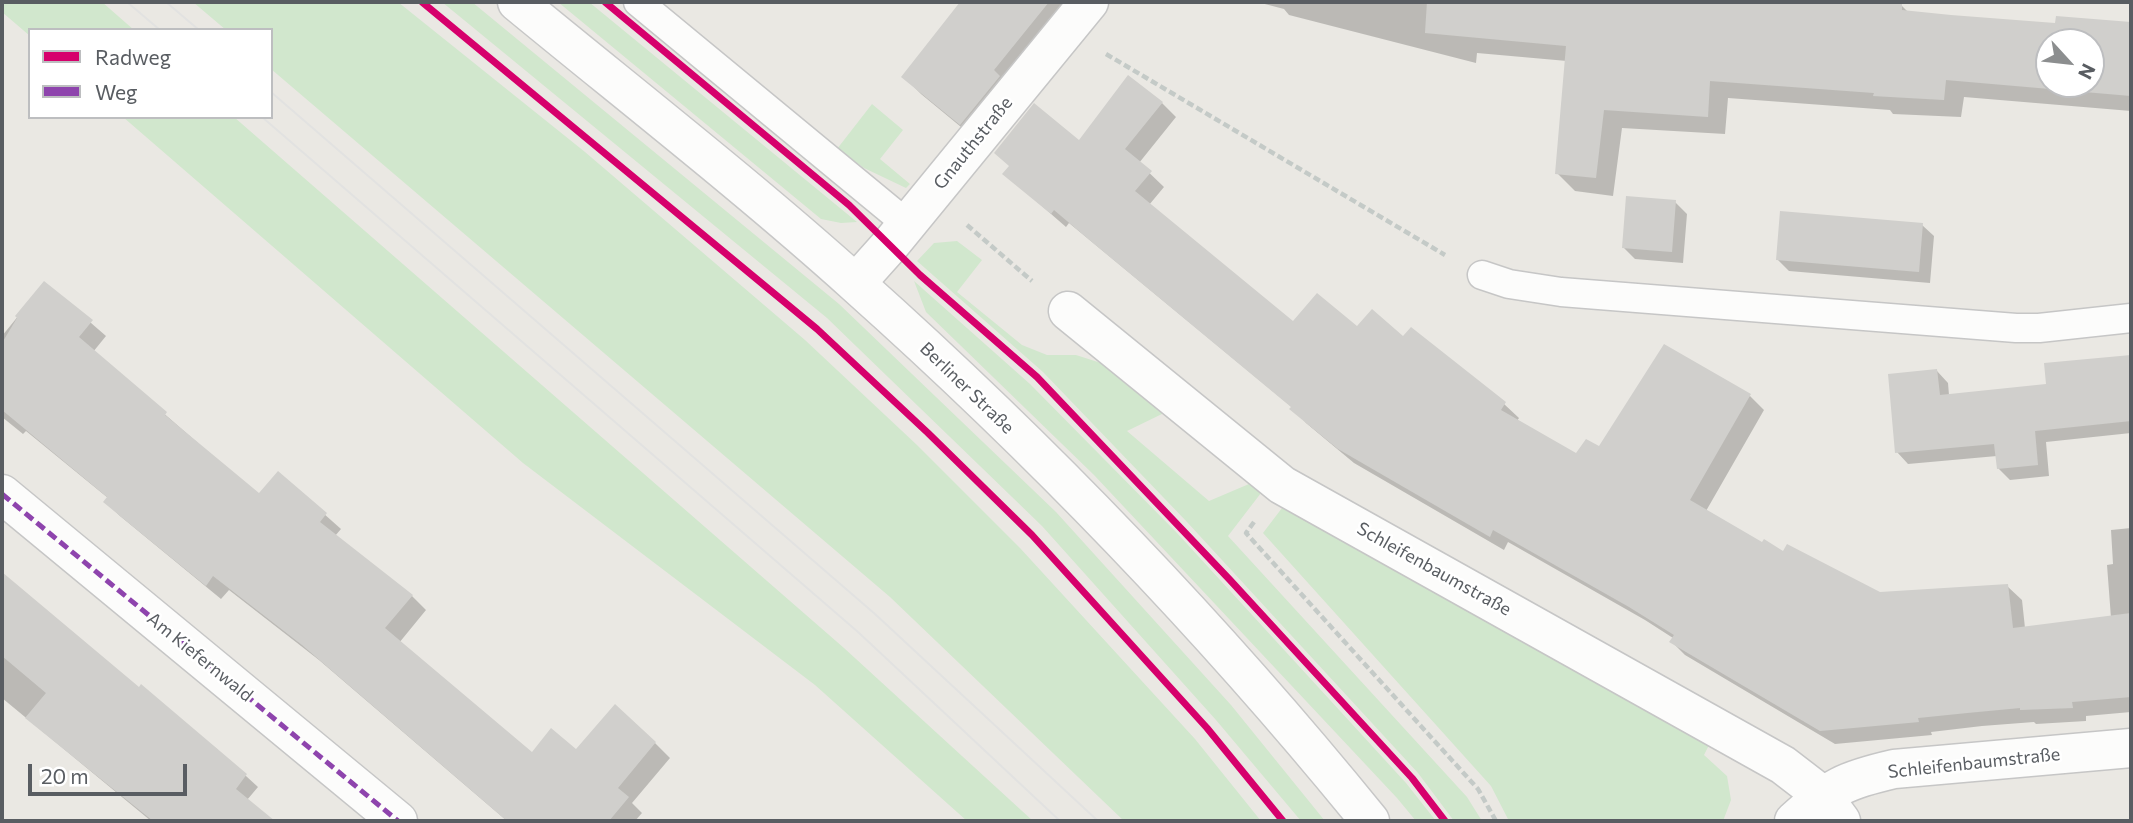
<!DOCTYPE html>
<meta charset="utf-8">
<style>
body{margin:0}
#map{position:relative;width:2133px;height:823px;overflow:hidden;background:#eae8e3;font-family:Commissioner,sans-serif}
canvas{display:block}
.frame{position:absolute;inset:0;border:4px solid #595d62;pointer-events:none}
.legend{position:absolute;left:28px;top:28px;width:245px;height:91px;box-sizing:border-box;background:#fff;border:2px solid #bdbec0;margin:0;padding:9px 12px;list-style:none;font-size:21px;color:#595d62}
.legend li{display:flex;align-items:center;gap:14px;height:35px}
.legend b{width:35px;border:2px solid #bdbec0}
.north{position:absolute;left:2035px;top:28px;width:70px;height:70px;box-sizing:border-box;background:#fff;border:2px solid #bdbec0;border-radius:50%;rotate:117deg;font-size:19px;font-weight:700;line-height:28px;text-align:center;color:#595d62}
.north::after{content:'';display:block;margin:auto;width:24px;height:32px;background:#8c8e8f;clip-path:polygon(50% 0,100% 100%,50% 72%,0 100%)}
.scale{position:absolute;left:28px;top:764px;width:159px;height:32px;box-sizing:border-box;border:4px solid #595d62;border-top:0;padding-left:9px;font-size:21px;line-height:24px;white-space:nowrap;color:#595d62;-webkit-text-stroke:5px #fff;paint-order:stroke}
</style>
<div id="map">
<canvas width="2133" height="823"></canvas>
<div class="frame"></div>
<ul class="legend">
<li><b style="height:9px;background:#d6006c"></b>Radweg</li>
<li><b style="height:9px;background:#8e44ad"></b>Weg</li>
</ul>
<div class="north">N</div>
<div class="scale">20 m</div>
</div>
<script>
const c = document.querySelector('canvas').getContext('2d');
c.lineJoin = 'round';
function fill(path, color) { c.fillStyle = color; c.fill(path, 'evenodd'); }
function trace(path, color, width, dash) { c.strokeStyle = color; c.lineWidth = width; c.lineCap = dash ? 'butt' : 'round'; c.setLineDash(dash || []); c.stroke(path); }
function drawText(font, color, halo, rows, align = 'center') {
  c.font = font + ' Commissioner,sans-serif'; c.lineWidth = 5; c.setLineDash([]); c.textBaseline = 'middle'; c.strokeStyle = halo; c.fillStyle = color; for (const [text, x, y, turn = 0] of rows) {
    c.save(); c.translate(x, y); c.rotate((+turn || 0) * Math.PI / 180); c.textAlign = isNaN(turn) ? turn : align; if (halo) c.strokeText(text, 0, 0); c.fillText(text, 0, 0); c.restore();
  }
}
const green = new Path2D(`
 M2 2H102L134 30H30V36L2 12Z
 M193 2H398L585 152 805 340 917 445 1020 548 1195 739 1261 821H1124L890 597 271 69V30H226Z
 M442 2H472L839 304 1056 512 1231 705 1325 821H1301L1216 720 1042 526 827 318Z
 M558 2H589L857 222 841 223 821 219Z
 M872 104 903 130 880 159 910 184 906 188 864 168 837 149Z
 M123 117H234L844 648 1033 821H967L815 685 523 463Z
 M957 241 982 260 957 292 1022 345 1047 355H1076L1104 364 1164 413 1127 431 1209 501 1249 484 1261 493 1228 536 1467 797 1482 821H1454L1418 773 1187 522 1043 372 917 261 934 243Z
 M914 281 1030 384 1103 458 1177 533 1406 783 1436 821H1416L1397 798 1094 475 926 312Z
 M1282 508 1710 743 1704 755 1727 776 1731 800 1723 821H1509L1491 786 1263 533Z`);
const shadow = new Path2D(`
 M969 2H1088L978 141 921 94 904 77Z
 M1257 2H1870L1901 5 1909 13 2056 25 2057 18 2131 24V111L1964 97 1961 117 1893 114 1890 110 1728 98 1725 134 1622 128 1613 196 1575 191 1557 173 1567 61 1477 53 1476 63 1289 15 1284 9ZM2049 42H2091V84H2049Z
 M1162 103 1176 117 1139 163 1164 187 1149 205 1293 323 1358 328 1404 339 1504 404 1519 418 1517 421 1577 456 1750 396 1764 410 1706 511 1763 545 1880 594 2007 586 2022 600 2025 628 2111 618 2107 565 2113 564 2111 530 2131 528V712L2086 716V721L2036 724 2034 722 1982 726 1931 732 1932 735 1835 744 1685 655 1671 641 1673 638 1645 620 1508 542 1504 550 1354 463 1306 423 1293 408 1069 223 1066 227 1005 174 1079 143Z
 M1675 202 1687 214 1683 263 1635 259 1624 248Z
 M1922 225 1934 236 1930 283 1789 271 1777 259Z
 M45 283 106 336 93 352 259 496 278 473 341 529 335 536 412 596 426 610 399 643 532 754 576 751 615 707 655 743 670 758 632 803 642 813 635 821H507L319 660 229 590 221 599 120 516 105 502 108 498 26 431 23 434 2 417V336Z
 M2131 356V433L2046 442 2049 476 2010 480 1998 468 1997 456 1908 464 1897 452 1937 371 1948 383 1949 395 2047 385 2046 364Z
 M2 574 86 646 217 749 246 776 258 787 247 800 273 821H151L2 698Z`);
const building = new Path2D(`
 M960 2H1049L994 70 1000 76 960 125 901 77Z
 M1427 2H1902V10L1951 15 2055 23 2056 16 2131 22V96L1946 80 1944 100 1873 96 1874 93 1710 81 1708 117 1604 110 1596 178 1555 174 1566 46 1425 33ZM2049 42H2091V84H2049Z
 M1128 75 1163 102 1125 149 1152 171 1135 191 1293 321 1317 293 1357 326 1372 309 1403 336 1411 327 1506 402 1501 410 1576 453 1586 439 1599 446 1664 344 1751 394 1690 500 1762 542 1764 539 1783 551 1787 544 1880 592 2008 584 2013 628 2131 613V697L2072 702 2073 708 2020 710V708L1967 713 1918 718 1919 722 1820 731 1669 642 1674 635 1629 607 1493 530 1490 537 1338 449 1289 409 1291 407 1093 243 1054 210 1051 214 1002 174 1009 166 994 153 1034 103 1079 140Z
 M1626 196 1676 200 1672 252 1622 248Z
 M1780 211 1923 223 1919 272 1776 260Z
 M44 281 93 320 79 337 167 412 165 415 259 493 278 471 327 513 320 522 413 595 385 628 532 752 551 728 576 749 615 704 656 742 618 788 629 797 609 821H507L302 645 213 576 206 586 147 538 103 502 107 497 2 410V343L17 318 15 316Z
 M2131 355V421L2035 431 2038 465 1997 469 1994 444 1895 453 1888 374 1937 369 1940 395 2046 384 2044 363Z
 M2 572 139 687 141 684 247 774 236 789 275 821H153L25 718 46 693 2 656Z`);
const path = new Path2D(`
 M1106 54 1445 255
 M967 225 1032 281
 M1254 522 1246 533 1478 789 1496 821`);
const lane = new Path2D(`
 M638 2 907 224
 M1482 275 1509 284 1561 292 2016 328H2039L2131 318`);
const street = new Path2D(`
 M856 283 890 245 1089 2
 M1068 311 1282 485 1783 765 1822 795 1841 821
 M2 494 398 821
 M1794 821C1831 787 1846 780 1894 769L2131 748`);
const secondary = new Path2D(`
 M517 2C630 95 747 186 856 284 1041 449 1214 629 1370 821`);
const tram = new Path2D(`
 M127 2 160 30
 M166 2 199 30
 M271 92 875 614 1098 821
 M262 117 858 632 1060 821`);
const quiet = new Path2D(`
 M2 494 398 821`);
const cycleway = new Path2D(`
 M422 2 817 329 928 433 1032 535 1207 728 1283 821
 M605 2 849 205 920 275 1037 377 1230 580 1412 778 1445 821`);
const streetNames = [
 ["Gnauthstraße",973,143,-51],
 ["Berliner Straße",967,388,44],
 ["Schleifenbaumstraße",1434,569,29],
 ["Am Kiefernwald",200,657,39],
 ["Schleifenbaumstraße",1974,763,-6]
];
fill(green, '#d1e7cd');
fill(shadow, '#0003');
fill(building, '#d0cfcc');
trace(lane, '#c6c6c6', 31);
trace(street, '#c6c6c6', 41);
trace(secondary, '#c7c7c7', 41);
trace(path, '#c4cac7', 4.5, [7, 3.5]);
trace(lane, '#fcfcfb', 28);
trace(street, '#fcfcfb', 38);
trace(secondary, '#fcfcfb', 38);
trace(tram, '#e2e2e1', 2);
trace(quiet, '#8e44ad', 5, [10, 5]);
trace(cycleway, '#d6006c', 7);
drawText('18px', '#595d62', '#fff', streetNames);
</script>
